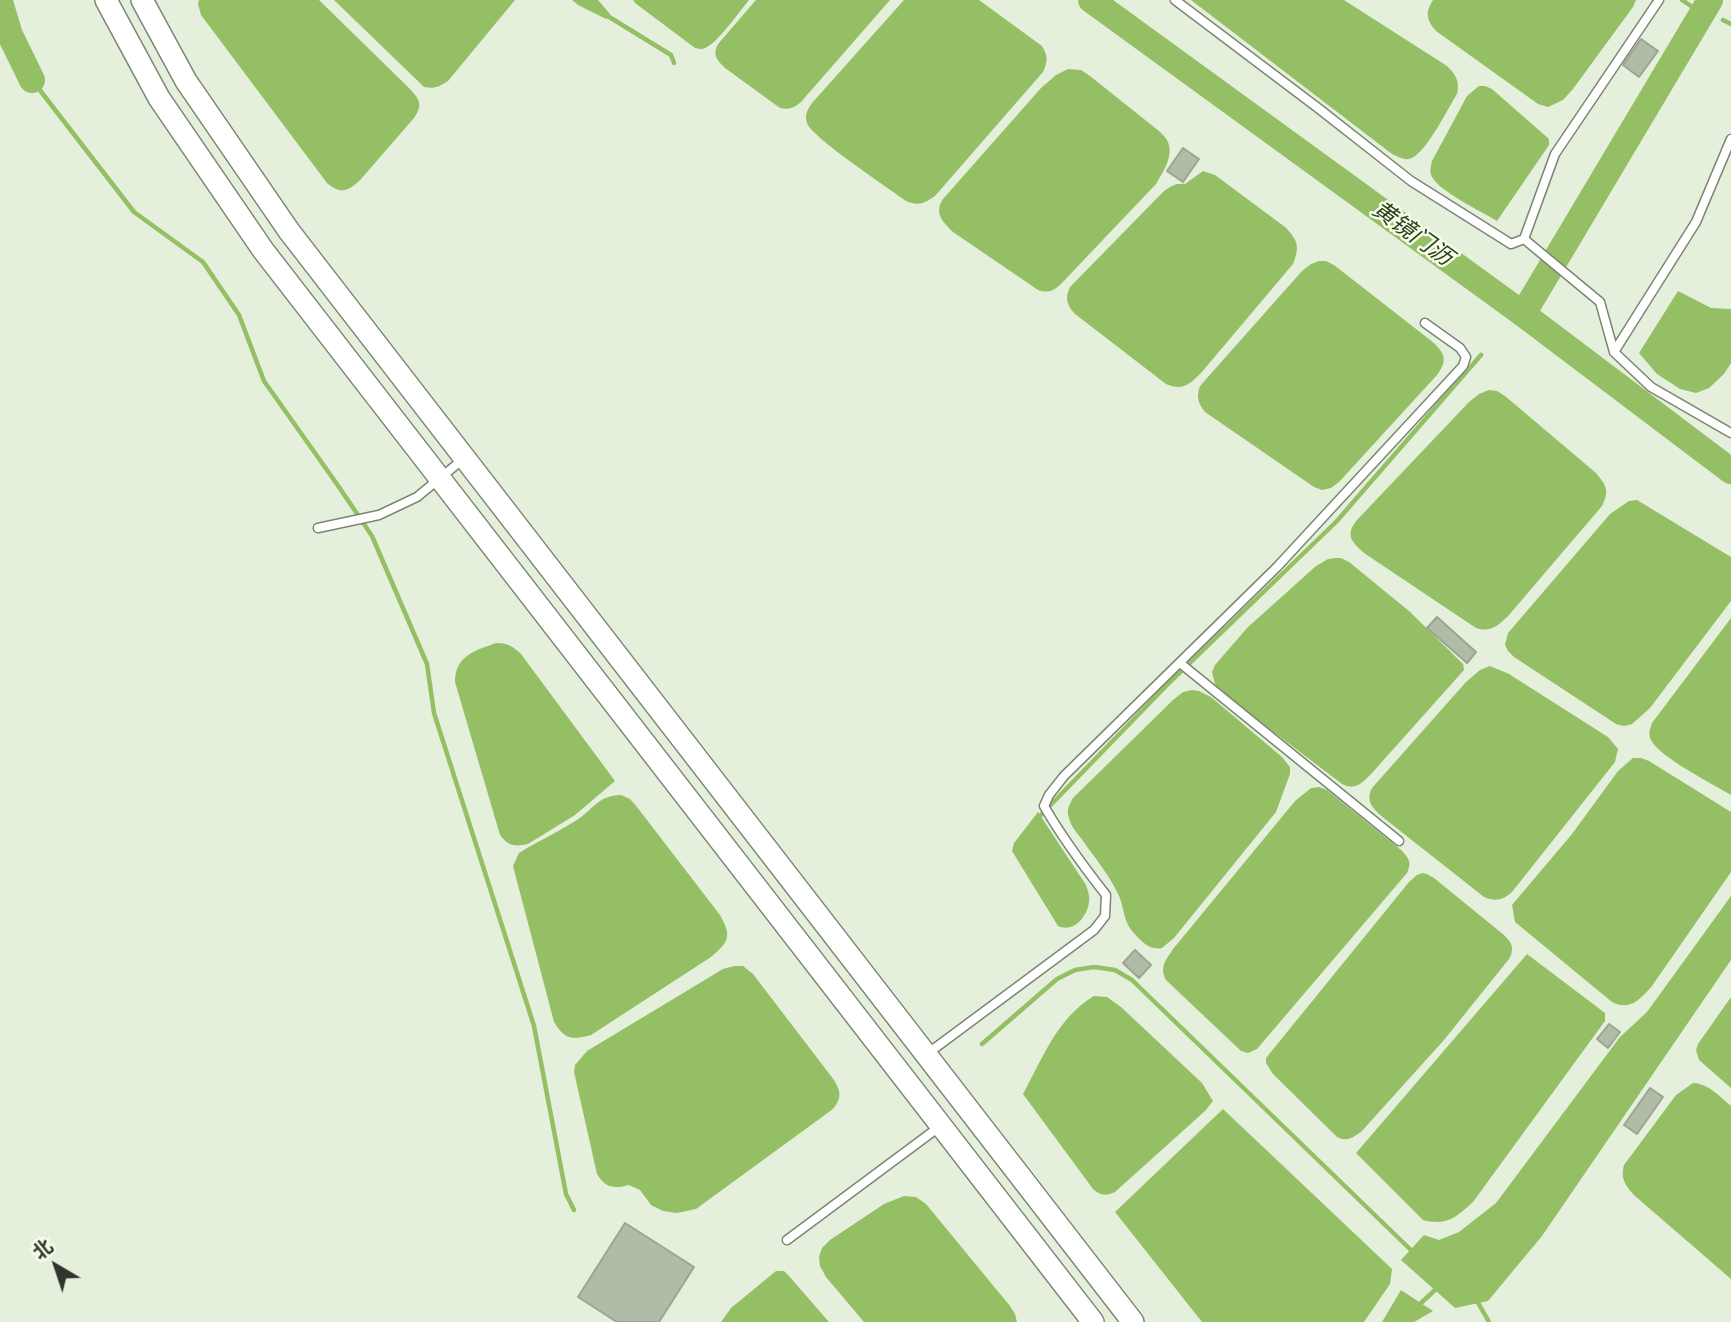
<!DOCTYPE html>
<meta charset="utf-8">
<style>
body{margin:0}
#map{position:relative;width:1731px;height:1322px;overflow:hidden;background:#e5f0dc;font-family:"Fira Sans","Noto Sans SC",sans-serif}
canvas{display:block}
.north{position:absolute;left:21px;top:1231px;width:70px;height:70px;-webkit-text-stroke:5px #f3fde9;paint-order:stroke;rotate:321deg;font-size:19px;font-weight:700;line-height:28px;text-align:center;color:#31352d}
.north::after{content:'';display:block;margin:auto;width:24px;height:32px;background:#31352d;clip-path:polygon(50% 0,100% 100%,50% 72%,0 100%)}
</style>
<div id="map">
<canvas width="1731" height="1322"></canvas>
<div class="north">北</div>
</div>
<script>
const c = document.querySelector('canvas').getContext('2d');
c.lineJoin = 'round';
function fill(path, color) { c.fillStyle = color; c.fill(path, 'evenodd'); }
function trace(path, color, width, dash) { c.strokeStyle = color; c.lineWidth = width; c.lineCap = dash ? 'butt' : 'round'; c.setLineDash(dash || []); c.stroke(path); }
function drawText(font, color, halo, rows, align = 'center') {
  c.font = font + ' "Fira Sans","Noto Sans SC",sans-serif'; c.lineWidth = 5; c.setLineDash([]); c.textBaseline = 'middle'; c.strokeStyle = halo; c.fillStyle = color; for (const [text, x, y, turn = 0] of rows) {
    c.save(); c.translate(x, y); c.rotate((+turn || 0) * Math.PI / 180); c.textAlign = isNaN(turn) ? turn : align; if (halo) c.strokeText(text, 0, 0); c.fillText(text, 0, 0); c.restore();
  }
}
const water = new Path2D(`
 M199 0H319L410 89C420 100 423 105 414 118L361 179C349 191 341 195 327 183L201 15 198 4Z
 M334 0H515L448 81C439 87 434 89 424 87Z
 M572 0H598L610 14 606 19 578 5Z
 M633 0H749C739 12 719 41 707 47 701 50 701 49 695 48L635 3Z
 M756 0H890L801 102C794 108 789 110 780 108L725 68C717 60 712 55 718 44Z
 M904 0H979L1042 46C1048 56 1048 61 1043 72L935 196C924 204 918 206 906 201 890 189 811 137 807 123 804 115 808 109 812 103Z
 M1191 0H1344L1447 66C1456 75 1460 81 1457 94 1448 108 1425 156 1409 159 1403 160 1397 156 1392 154Z
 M1433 0H1636L1633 7 1573 89 1563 100 1548 107 1538 104 1436 31C1426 20 1425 12 1433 0Z
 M1068 69 1081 70 1090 76 1159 131C1162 134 1165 137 1167 140 1175 155 1163 172 1156 184L1060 285C1052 292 1047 293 1038 290L953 232C942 221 934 213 943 199L1041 88 1056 75Z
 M1479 86H1485L1492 89 1549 139V145L1497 221C1482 212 1439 191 1432 177 1429 171 1431 166 1432 161L1467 96Z
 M1203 171 1215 175 1285 227C1298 240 1300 247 1293 264L1201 373C1189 385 1182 391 1166 384L1075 314C1066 304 1065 298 1070 287L1163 192C1171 186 1175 183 1185 184Z
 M1319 261H1326L1334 265 1434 343C1446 355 1447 361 1437 375L1339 482 1331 488 1322 490 1314 487 1205 412C1198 403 1196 397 1200 386L1302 271 1311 264Z
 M1678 291 1711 308 1731 309V363L1724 374 1709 388 1696 393 1680 389 1657 374 1639 353Z
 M1489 390 1497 391 1505 396 1596 473C1606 485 1610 490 1602 506L1509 615C1499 625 1491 633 1476 628L1364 553C1351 541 1345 535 1357 520L1469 402 1479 394Z
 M1637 500 1731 557V601L1650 708 1632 724 1624 726 1616 724 1514 657 1508 651 1505 645 1508 633 1610 514 1629 501Z
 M1335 558H1341L1349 562 1409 611 1463 664 1464 670 1372 773C1362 783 1356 791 1342 784L1221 692 1215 684 1212 672 1215 665 1247 628 1316 566 1328 559Z
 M1731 618V795C1713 784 1659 757 1651 740 1648 734 1650 729 1652 723Z
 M496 643C507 643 513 646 521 654L615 781 575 815 528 844C515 847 508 846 500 835L455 682C455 656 474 651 496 643Z
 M1490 666 1509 674 1608 737 1618 749 1615 762 1512 892C1503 900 1496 902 1484 897L1380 815C1371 806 1366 800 1372 788L1466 682 1480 670Z
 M1192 690 1199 691 1211 697 1282 757 1290 767V774L1276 812 1174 938 1162 948C1149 951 1140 940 1132 931 1123 920 1124 907 1119 896 1110 876 1095 858 1083 841 1078 834 1071 827 1069 818 1066 810 1069 805 1073 798L1173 700 1183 692Z
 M1633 758H1641L1649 761 1731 812V872L1652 986C1640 999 1631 1011 1612 1002L1515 922 1512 905 1572 834 1618 771Z
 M1319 787 1327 790 1401 850C1409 858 1412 862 1407 873L1257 1049 1248 1053 1241 1051 1166 980C1159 967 1166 960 1173 949L1295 801 1311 788Z
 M621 795 630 799 637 807 720 915C732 936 729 942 711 957L591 1035C572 1040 565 1040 554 1022L513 866 519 853 527 848C543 839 561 830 577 820 595 808 597 796 621 795Z
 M1038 812 1086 885C1088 891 1090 896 1089 902 1087 917 1074 933 1058 926L1012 851 1014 843Z
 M1422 873 1427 874 1434 878 1504 935C1512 943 1515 948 1509 959L1444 1040 1361 1132C1352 1138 1347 1142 1337 1137L1273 1074 1266 1063V1058L1409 882 1417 875Z
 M1731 896V960L1542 1236 1488 1301 1455 1308 1401 1260 1424 1235 1439 1240 1459 1232 1496 1203 1620 1037 1647 1012Z
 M1527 954 1605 1013V1021L1473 1202C1455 1218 1447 1226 1423 1220L1356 1153Z
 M734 966H743L753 974 834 1080C841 1092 842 1098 833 1109L696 1209 677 1213 663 1211 651 1205 640 1190 629 1185C614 1189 605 1188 597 1174L574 1072 575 1065 587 1051 723 969Z
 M1094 996 1107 997 1121 1007 1202 1083 1213 1101 1205 1111 1115 1192C1105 1196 1101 1196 1093 1189L1023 1094C1043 1058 1057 1018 1094 996Z
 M1731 997V1088L1699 1060 1696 1050 1698 1044Z
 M1693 1083C1709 1084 1719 1096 1731 1106V1279L1635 1196C1626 1186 1620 1179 1624 1165L1676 1095Z
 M1223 1109 1392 1269 1390 1284 1364 1322H1202L1115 1212Z
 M904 1196 916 1197 926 1204 1010 1306 1015 1314 1017 1322H864L826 1277 820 1266 819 1257 822 1248 830 1240 884 1204Z
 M776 1271H784L789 1276 829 1322H721L731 1308Z
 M1401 1290 1433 1311 1414 1322H1382Z`);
const stream = new Path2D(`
 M1682 0 1694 8
 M606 15 671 55 674 63
 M1723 20 1731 24
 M32 80 134 212 203 262 239 315 264 381 339 487 372 536 427 664 434 713 534 1026 566 1194 574 1210
 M1037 819 1168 684 1336 522 1481 355
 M982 1044 1057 979 1075 970 1094 967 1115 970 1132 980 1414 1253
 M1476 1299 1489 1322
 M1418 1306 1437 1288`);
const river = new Path2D(`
 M1091 0 1523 314 1731 471
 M0 2 10 35 32 80
 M1523 314 1710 0`);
const building = new Path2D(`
 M1641 39 1658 51 1639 77 1623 65Z
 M1183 148 1199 159 1183 182 1167 171Z
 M1437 617 1476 652 1467 663 1427 628Z
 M1135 950 1151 965 1139 978 1123 963Z
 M1609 1024 1620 1032 1608 1048 1597 1039Z
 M1650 1088 1663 1097 1637 1134 1624 1125Z
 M625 1223 694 1267 659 1322H617L578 1297Z`);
const service = new Path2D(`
 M1175 0 1318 108 1411 181 1511 244 1524 239 1600 302 1614 352 1651 387 1731 433
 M1524 239 1555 154 1659 0
 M1614 352 1696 222 1731 139
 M318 528 379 515 417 497 462 460
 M1180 663 1399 841
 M927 1054 1094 930 1105 916 1106 895C1084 867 1062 837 1044 806L1049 795 1064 776 1277 567 1463 366 1466 357 1460 348 1425 323
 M787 1240 939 1127`);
const secondary = new Path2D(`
 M106 0 159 98 263 250 1093 1322
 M142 0 186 81 289 231 1133 1322`);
const waterNames = [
 ["黄镜门沥",1412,234,36]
];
fill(water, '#94bf65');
trace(stream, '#94bf65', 4.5);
trace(river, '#94bf65', 26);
fill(building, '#b1bca8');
trace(building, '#9ba592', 2);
trace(service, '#7d8674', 11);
trace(secondary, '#7d8674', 24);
trace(service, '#fff', 8);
trace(secondary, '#fff', 21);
drawText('italic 23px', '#2d3f19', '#f3fde9', waterNames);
</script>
